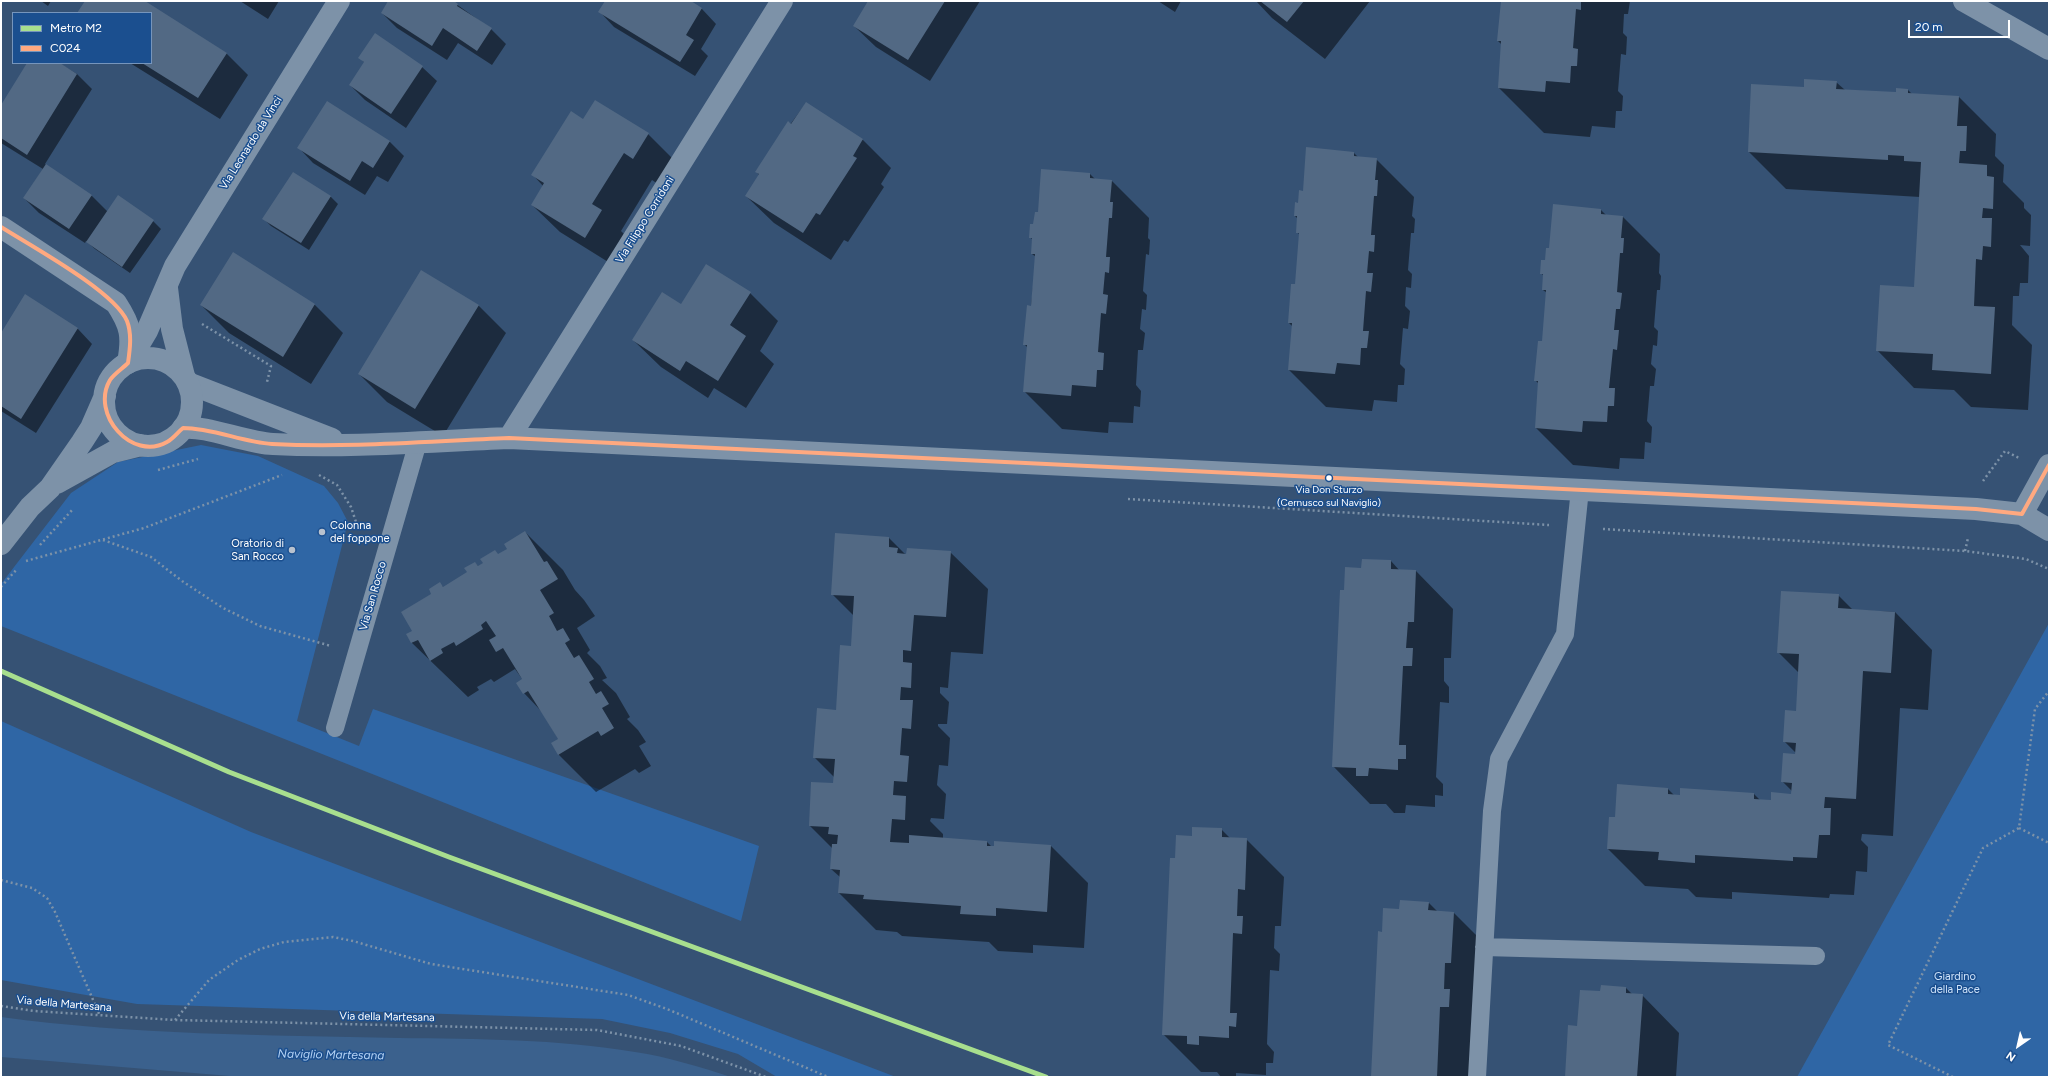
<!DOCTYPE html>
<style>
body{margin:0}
#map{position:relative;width:2050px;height:1078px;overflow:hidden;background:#365274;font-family:Figtree,sans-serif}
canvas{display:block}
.frame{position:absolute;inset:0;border:2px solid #fff;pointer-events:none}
.legend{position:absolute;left:12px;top:12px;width:140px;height:52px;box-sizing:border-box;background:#1b4f8f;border:1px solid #7695bc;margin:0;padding:5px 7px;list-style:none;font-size:12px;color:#fff}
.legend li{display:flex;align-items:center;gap:8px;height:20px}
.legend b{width:20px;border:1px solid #7695bc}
.north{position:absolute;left:1998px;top:1026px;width:40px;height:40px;-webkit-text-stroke:3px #1b4f8f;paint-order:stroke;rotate:214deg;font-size:11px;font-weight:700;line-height:16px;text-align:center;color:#fff}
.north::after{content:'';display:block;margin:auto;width:14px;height:18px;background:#fff;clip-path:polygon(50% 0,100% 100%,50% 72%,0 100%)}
.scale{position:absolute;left:1908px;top:20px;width:102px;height:18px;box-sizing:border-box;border:2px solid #fff;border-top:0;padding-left:5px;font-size:12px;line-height:14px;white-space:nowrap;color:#fff;-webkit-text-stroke:3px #1b4f8f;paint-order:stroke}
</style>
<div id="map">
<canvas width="2050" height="1078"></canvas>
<div class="frame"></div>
<ul class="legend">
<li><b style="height:5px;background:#a8df8e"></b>Metro M2</li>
<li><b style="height:5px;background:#ffa980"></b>C024</li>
</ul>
<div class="north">N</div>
<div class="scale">20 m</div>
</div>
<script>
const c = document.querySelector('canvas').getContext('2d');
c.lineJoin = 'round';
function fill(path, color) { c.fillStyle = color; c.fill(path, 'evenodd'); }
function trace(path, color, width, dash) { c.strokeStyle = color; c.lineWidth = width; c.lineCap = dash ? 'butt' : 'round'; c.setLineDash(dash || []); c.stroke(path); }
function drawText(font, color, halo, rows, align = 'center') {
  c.font = font + ' Figtree,sans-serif'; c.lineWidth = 3; c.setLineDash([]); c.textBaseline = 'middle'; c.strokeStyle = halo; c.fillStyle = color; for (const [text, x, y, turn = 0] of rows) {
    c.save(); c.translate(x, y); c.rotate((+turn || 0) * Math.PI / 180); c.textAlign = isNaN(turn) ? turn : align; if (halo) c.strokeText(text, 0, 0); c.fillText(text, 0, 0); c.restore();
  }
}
const green = new Path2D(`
 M201 445 258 456 324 486 338 503 348 522 297 721 359 746 373 709 759 846 741 921 1 626V584L71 493 118 462Z
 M2049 623V1077H1797Z
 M1 721 251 832 896 1077H777L738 1054 670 1033 602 1019 137 1004 1 980Z`);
const water = new Path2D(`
 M1 1017C132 1035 267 1035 399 1038 478 1039 557 1039 635 1052 668 1057 700 1067 731 1077H242L1 1057Z`);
const shadow = new Path2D(`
 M41 1H51L48 6Z
 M86 1H143L226 53 248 75 220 119 130 63H151V13H78Z
 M240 1H279L268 19Z
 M390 1H452L491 29 506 44 492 65 458 43 447 60 397 28 382 13Z
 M606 1H689L702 9 716 24 701 49 708 56 695 76 614 27 600 12Z
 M870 1H980L930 81 876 47 854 26Z
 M1158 1H1181L1175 12Z
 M1256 1H1370L1325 59 1272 18Z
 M1506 1H1630L1628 14H1624L1623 33 1627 37 1626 55 1621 54 1618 91 1623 96 1622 111H1616L1615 128 1592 126 1590 137 1544 133 1499 88 1502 45 1498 41Z
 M360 58 422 67 437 81 406 128 365 100 350 85 365 63Z
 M28 63H59L77 74 92 89 45 164 92 196 108 212 118 197 153 221 161 229 130 273 95 249 86 241 85 243 39 213 24 198 43 169 1 143V107Z
 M1836 82 1845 90 1897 93 1908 90 1912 94 1959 97 1996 134 1995 156 2004 165 2003 182 2024 203V208L2031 215 2030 246 2020 245 2029 256 2028 283H2020L2019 296H2013L2012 325 2032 345 2028 410 1971 407 1954 390 1914 388 1877 350 1915 288 1920 197 1786 189 1749 152 1805 88Z
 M327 103 390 142 404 156 388 182 377 176 365 195 313 163 299 148Z
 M806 103 863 140 891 168 881 184 884 187 848 242 844 240 831 260 774 223 746 196 759 175 756 171Z
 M583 120 648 134 676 162 661 186 652 180 621 231 629 239 613 265 560 232 532 205 543 186 533 175Z
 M1354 153 1359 158 1376 159 1414 197 1412 216 1415 219 1414 233H1411L1408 270 1412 274 1411 288 1406 287 1405 306 1410 311 1408 329 1403 328 1400 364 1405 369 1404 385H1398L1397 402 1374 400 1372 411 1326 407 1289 370 1293 327 1289 323 1296 285 1300 235 1297 232 1298 219 1295 216 1303 192Z
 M293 173 331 197 338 204 309 250 271 226 264 219Z
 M1090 174 1095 179 1112 181 1149 218 1148 238 1150 240 1149 255 1146 254 1143 291 1147 295 1146 310 1142 309 1140 329 1145 333 1143 350H1138L1136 385 1141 391 1140 407 1134 406 1133 423 1109 422 1108 433 1062 429 1024 391 1028 348 1024 344 1031 307 1036 257 1032 254 1033 240 1030 237 1039 213Z
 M1601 210 1606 215 1623 217 1660 254 1659 273 1661 276 1660 290H1657L1654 327 1658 331 1657 346 1653 345 1651 364 1656 369 1654 386H1650L1647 421 1652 427 1651 443 1645 442 1644 459 1620 458 1619 469 1573 465 1536 428 1539 384 1535 380 1543 342 1547 293 1543 290 1544 276 1541 273 1550 249Z
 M233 254 315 305 343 333 311 384 229 333 201 305Z
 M706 266 750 293 778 321 760 351 774 364 746 408 714 388 708 398 661 367 633 340 681 305Z
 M26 296 78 329 92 344 36 433 1 411V335Z
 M478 305 506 333 443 436 387 402 359 374Z
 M525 532 563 570 575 590 584 600 595 616 577 628 590 650 587 653 600 666 607 678 602 680 616 693 630 717 627 719 638 730 646 742 639 746 651 766 639 773 635 769 596 792 559 755 552 744 559 740 542 712 524 693 523 680 515 669 494 682 491 679 477 687 479 690 468 697 412 643 407 635 414 631 440 584 444 588 468 573 475 563 479 567 508 549Z
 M889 538 906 555 950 552 988 589 983 654 951 652 948 688 940 687V693L949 702 947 724H938V726L950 738 948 766 939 765 937 785 946 794 944 819 931 818 930 821 943 834V839L987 842 992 847 1051 846 1088 883 1084 948 1033 945V953L998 951 989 942 902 936 897 932 876 930 839 893 840 877 831 869 833 849 810 826 834 784V777L814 757 836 711 852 647 854 616 832 594Z
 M1391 561 1400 571H1416L1453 609 1451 658H1444V681L1449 687V703L1440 702 1436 777 1443 784V796L1435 795V807L1406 805 1405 813H1394L1386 804H1370L1333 766 1345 592 1362 569Z
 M1838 595 1853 610 1895 612 1932 650 1928 710 1900 708 1893 836 1862 834 1861 840 1868 847 1867 872 1856 871 1854 895 1830 894 1829 898 1732 892V899L1696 897 1688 889 1645 886 1608 849 1616 818 1668 789 1675 796 1754 794 1760 800 1772 801 1792 795V791L1782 781 1796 753 1784 741 1797 712 1799 673 1778 652Z
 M1221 829 1231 839H1246L1284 877 1281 926H1275L1274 948 1280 954 1279 971 1270 970 1267 1044 1274 1052 1273 1063H1266V1075L1236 1073V1077H1221L1217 1072H1201L1163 1034 1176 860 1193 837Z
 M1429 903 1438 912 1454 913 1491 950 1476 1077H1372L1383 933 1400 910Z
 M1626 988 1632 994 1642 995 1679 1033 1676 1077H1566L1601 992Z`);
const building = new Path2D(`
 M85 1H145L227 53 198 98 142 63H151V13H77Z
 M388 1H454L458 4 457 6 492 28 477 51 443 28 432 46 381 13Z
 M605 1H691L702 8 686 35 694 40 680 62 598 12Z
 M868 1H945L908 60 853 26Z
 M1260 1H1304L1287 22Z
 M1501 1H1581V10L1576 9 1573 48 1578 49 1577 66H1571L1570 83 1546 81 1545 92 1498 88 1501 41H1497Z
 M375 33 423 66 391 114 349 85 364 62 358 58Z
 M27 63H60L77 74 27 155 1 138V105Z
 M1804 79 1837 81 1836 89 1896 92V88L1908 89V93L1959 96 1957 126H1967L1966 151H1960L1959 163 1987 165V176L1994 177 1993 209 1983 208 1982 218H1992L1991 247 1983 246 1982 260 1976 259 1974 306 1995 307 1991 374 1932 370 1933 354 1876 351 1880 285 1914 287 1921 162 1904 161V156L1888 155V160L1748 152 1751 84 1804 87Z
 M595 100 649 133 633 159 624 153 592 204 602 210 585 238 531 205 544 183 531 175 571 111 583 119Z
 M327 101 390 141 373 168 362 161 350 181 297 148Z
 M806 102 863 139 853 156 857 158 820 215 816 213 803 233 745 196 759 174 755 172 788 121 791 124Z
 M1306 147 1354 152V156L1377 158 1375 180H1378L1377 196H1374L1371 235H1375L1374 252 1369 251 1367 273H1373L1371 292 1366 291 1363 331H1369L1367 348H1361L1360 365 1337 363 1335 374 1288 370 1292 323H1288L1291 284H1295L1299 233H1296L1297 216H1294L1295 202 1298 203 1299 190 1303 191Z
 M46 164 92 195 69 229 23 198Z
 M1041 169 1090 173V178L1112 180 1110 202H1113L1112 218H1109L1106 257H1110L1109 273 1105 272 1103 294 1108 295 1106 314 1101 313 1098 352 1104 353 1103 370H1097L1096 387 1072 385 1071 396 1023 392 1027 345H1023L1027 305 1031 306 1035 254H1031L1032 238H1029L1030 224H1033L1035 212H1038Z
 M293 172 331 196 301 243 262 219Z
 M118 195 154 220 122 267 86 242Z
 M1553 204 1601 209V214L1623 216 1621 238H1624L1623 253H1620L1617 292 1622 293 1620 309H1616L1614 330H1619L1617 350 1613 349 1609 388H1615L1614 406H1608L1607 422 1583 421 1582 432 1535 428 1538 381H1534L1538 341H1542L1546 290H1542L1543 274H1540L1541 260H1545L1546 248H1549Z
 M233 252 315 304 283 357 200 305Z
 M706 264 751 292 730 325 746 336 718 381 686 361 680 371 632 340 662 292 681 304Z
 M421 270 479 305 415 409 358 374Z
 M25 294 78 328 21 419 1 406V333Z
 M525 531 544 562 547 561 558 579 540 590 554 613 549 616 557 631 563 628 570 640 565 643 574 658 579 655 594 679 589 682 596 694 601 691 609 704 602 708 614 728 601 736 598 731 558 755 551 743 558 739 528 691 523 694 516 683 522 679 503 648 496 652 489 640 496 636 486 621 481 625 483 629 456 646 454 642 441 649 443 653 430 661 418 640 411 643 406 634 412 631 401 612 431 594 429 589 440 582 443 587 467 572 464 568 475 562 478 566 483 563 480 559 495 550 498 554 507 549 504 544Z
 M835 533 889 537V547L898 548 897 553 906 554 907 548 951 551 946 617 914 615 911 651 903 650V662L912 663 911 688 901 687 900 700H913L911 729 902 728 900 755 909 756 907 782 894 781 893 795 906 796 905 820 892 819 890 842 909 843V835L987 841V846H994V841L1051 845 1047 912 996 908V916L960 914 961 906 863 899 864 895 838 893 840 870 830 869 832 844H837L838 835 828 834 829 827 809 826 811 782 833 783 835 759 813 758 817 708 836 710 840 645 851 646 854 596 831 595Z
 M1362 559 1391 560V569L1416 570 1414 622H1408L1406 648H1413L1412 666H1403L1399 745H1406V759H1398V770L1369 768 1368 776H1356V768L1332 767 1340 590H1344L1345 567 1361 568Z
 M1781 591 1839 594 1838 608 1895 612 1891 673 1863 671 1856 799 1825 797 1824 808H1831L1830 835H1819L1817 858 1793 857V861L1695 855V863L1658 860 1659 852 1607 849 1609 817H1615L1617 784 1668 788V794L1680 795V788L1754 793V799L1771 800V792L1791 794 1792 783 1781 782 1783 753 1795 754 1796 743 1783 742 1785 710 1796 711 1799 654 1777 653Z
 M1192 827 1222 828V837L1247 838 1245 890 1238 889 1237 916H1243L1242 934 1233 933 1230 1013H1237L1236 1027 1229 1026V1038L1199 1036V1045L1187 1044V1036L1162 1035 1170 858H1175L1176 835 1192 836Z
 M1400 900 1429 902 1428 910 1454 912 1451 963H1445L1444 989H1450L1449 1007H1440L1437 1077H1371L1378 931 1382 932 1383 908 1399 909Z
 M1601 985 1626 987V993L1643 994 1637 1077H1565L1568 1025 1577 1026 1580 990 1600 991Z`);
const path = new Path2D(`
 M202 324 271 366 267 382
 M158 470 198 459
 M319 475 337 485 351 507 357 525 365 527
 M1983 481 2005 451 2019 458
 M1128 499 1549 525
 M1603 529 1965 551 2026 559 2049 569
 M103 540 151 557 182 581 223 608 260 626 331 646
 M40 545 73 509
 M1965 551 1968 538
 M26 561 144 528 282 475
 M1 587 17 569
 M2019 828 2049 843
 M1 880 32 888 47 898 55 912 100 1016
 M1 1006 34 1011 175 1020 597 1030 681 1046 766 1077
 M175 1020 209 980 238 960 260 949 284 942 333 937 353 941 431 964 628 995 667 1009 828 1077
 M1953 1077 1888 1045 1983 848 2019 828 2035 709 2049 691`);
const service = new Path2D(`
 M335 728 418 442
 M1484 947 1816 956
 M1477 1077 1492 811 1499 759 1565 634 1580 489`);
const minor = new Path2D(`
 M1964 1 2049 49
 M1 227 116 303C131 326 133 336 128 363
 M188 383 332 439
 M183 428C206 425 246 443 273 444 351 448 431 441 509 438L1976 509 2022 514 2049 530
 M509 438 782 1
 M2022 514 2049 465`);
const tertiary = new Path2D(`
 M167 288 172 329 184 376
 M104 402a44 44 0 1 1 88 0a44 44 0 1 1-88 0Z
 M128 363 147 331 175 266 339 1
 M57 483 113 452 141 445
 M1 544 30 507 50 488 82 442 91 428 105 396`);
const bus1 = new Path2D(`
 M1 227C31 246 114 291 127 321 132 334 130 349 128 363 123 368 114 374 110 380 90 414 132 462 167 442 173 439 178 432 183 428 213 428 242 442 272 444 351 448 430 441 509 438L1976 509 2022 514 2049 465`);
const metro1 = new Path2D(`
 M1 671 229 772 449 857 1046 1077`);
const markers = [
 [1329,478,3.5,"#fff"],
 [322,532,4,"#b9c2ce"],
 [292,550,4,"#b9c2ce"]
];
const busNames = [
 ["Via Don Sturzo",1329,490],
 ["(Cernusco sul Naviglio)",1329,503]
];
const streetNames = [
 ["Via Leonardo da Vinci",251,143,-58],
 ["Via Filippo Corridoni",645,220,-58],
 ["Via San Rocco",373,596,-74],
 ["Via della Martesana",64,1004,5],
 ["Via della Martesana",387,1017,1]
];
const poiNames = [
 ["Colonna",330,526],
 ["del foppone",330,539],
 ["Oratorio di",284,544,"right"],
 ["San Rocco",284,557,"right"]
];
const parkNames = [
 ["Giardino",1955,977],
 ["della Pace",1955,990]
];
const waterNames = [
 ["Naviglio Martesana",331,1055,1]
];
fill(green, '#2f66a5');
fill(water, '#3b618d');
fill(shadow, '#0007');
fill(building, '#526984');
trace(path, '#7d92a8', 2.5, [2, 3]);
trace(service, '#7d92a8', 18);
trace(minor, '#7d92a8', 22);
trace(tertiary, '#7d92a8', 22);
trace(bus1, '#ffa980', 4);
trace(metro1, '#a8df8e', 5);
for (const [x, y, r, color] of markers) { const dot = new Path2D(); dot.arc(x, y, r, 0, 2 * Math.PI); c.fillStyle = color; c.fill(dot); trace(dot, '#1b4f8f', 1.5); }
drawText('10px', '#fff', '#1b4f8f', busNames);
drawText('11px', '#fff', '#1b4f8f', streetNames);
drawText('11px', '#fff', '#1b4f8f', poiNames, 'left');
drawText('11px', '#cfe3fa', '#1b4f8f', parkNames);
drawText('italic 12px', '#b5d3f5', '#1b4f8f', waterNames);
</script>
